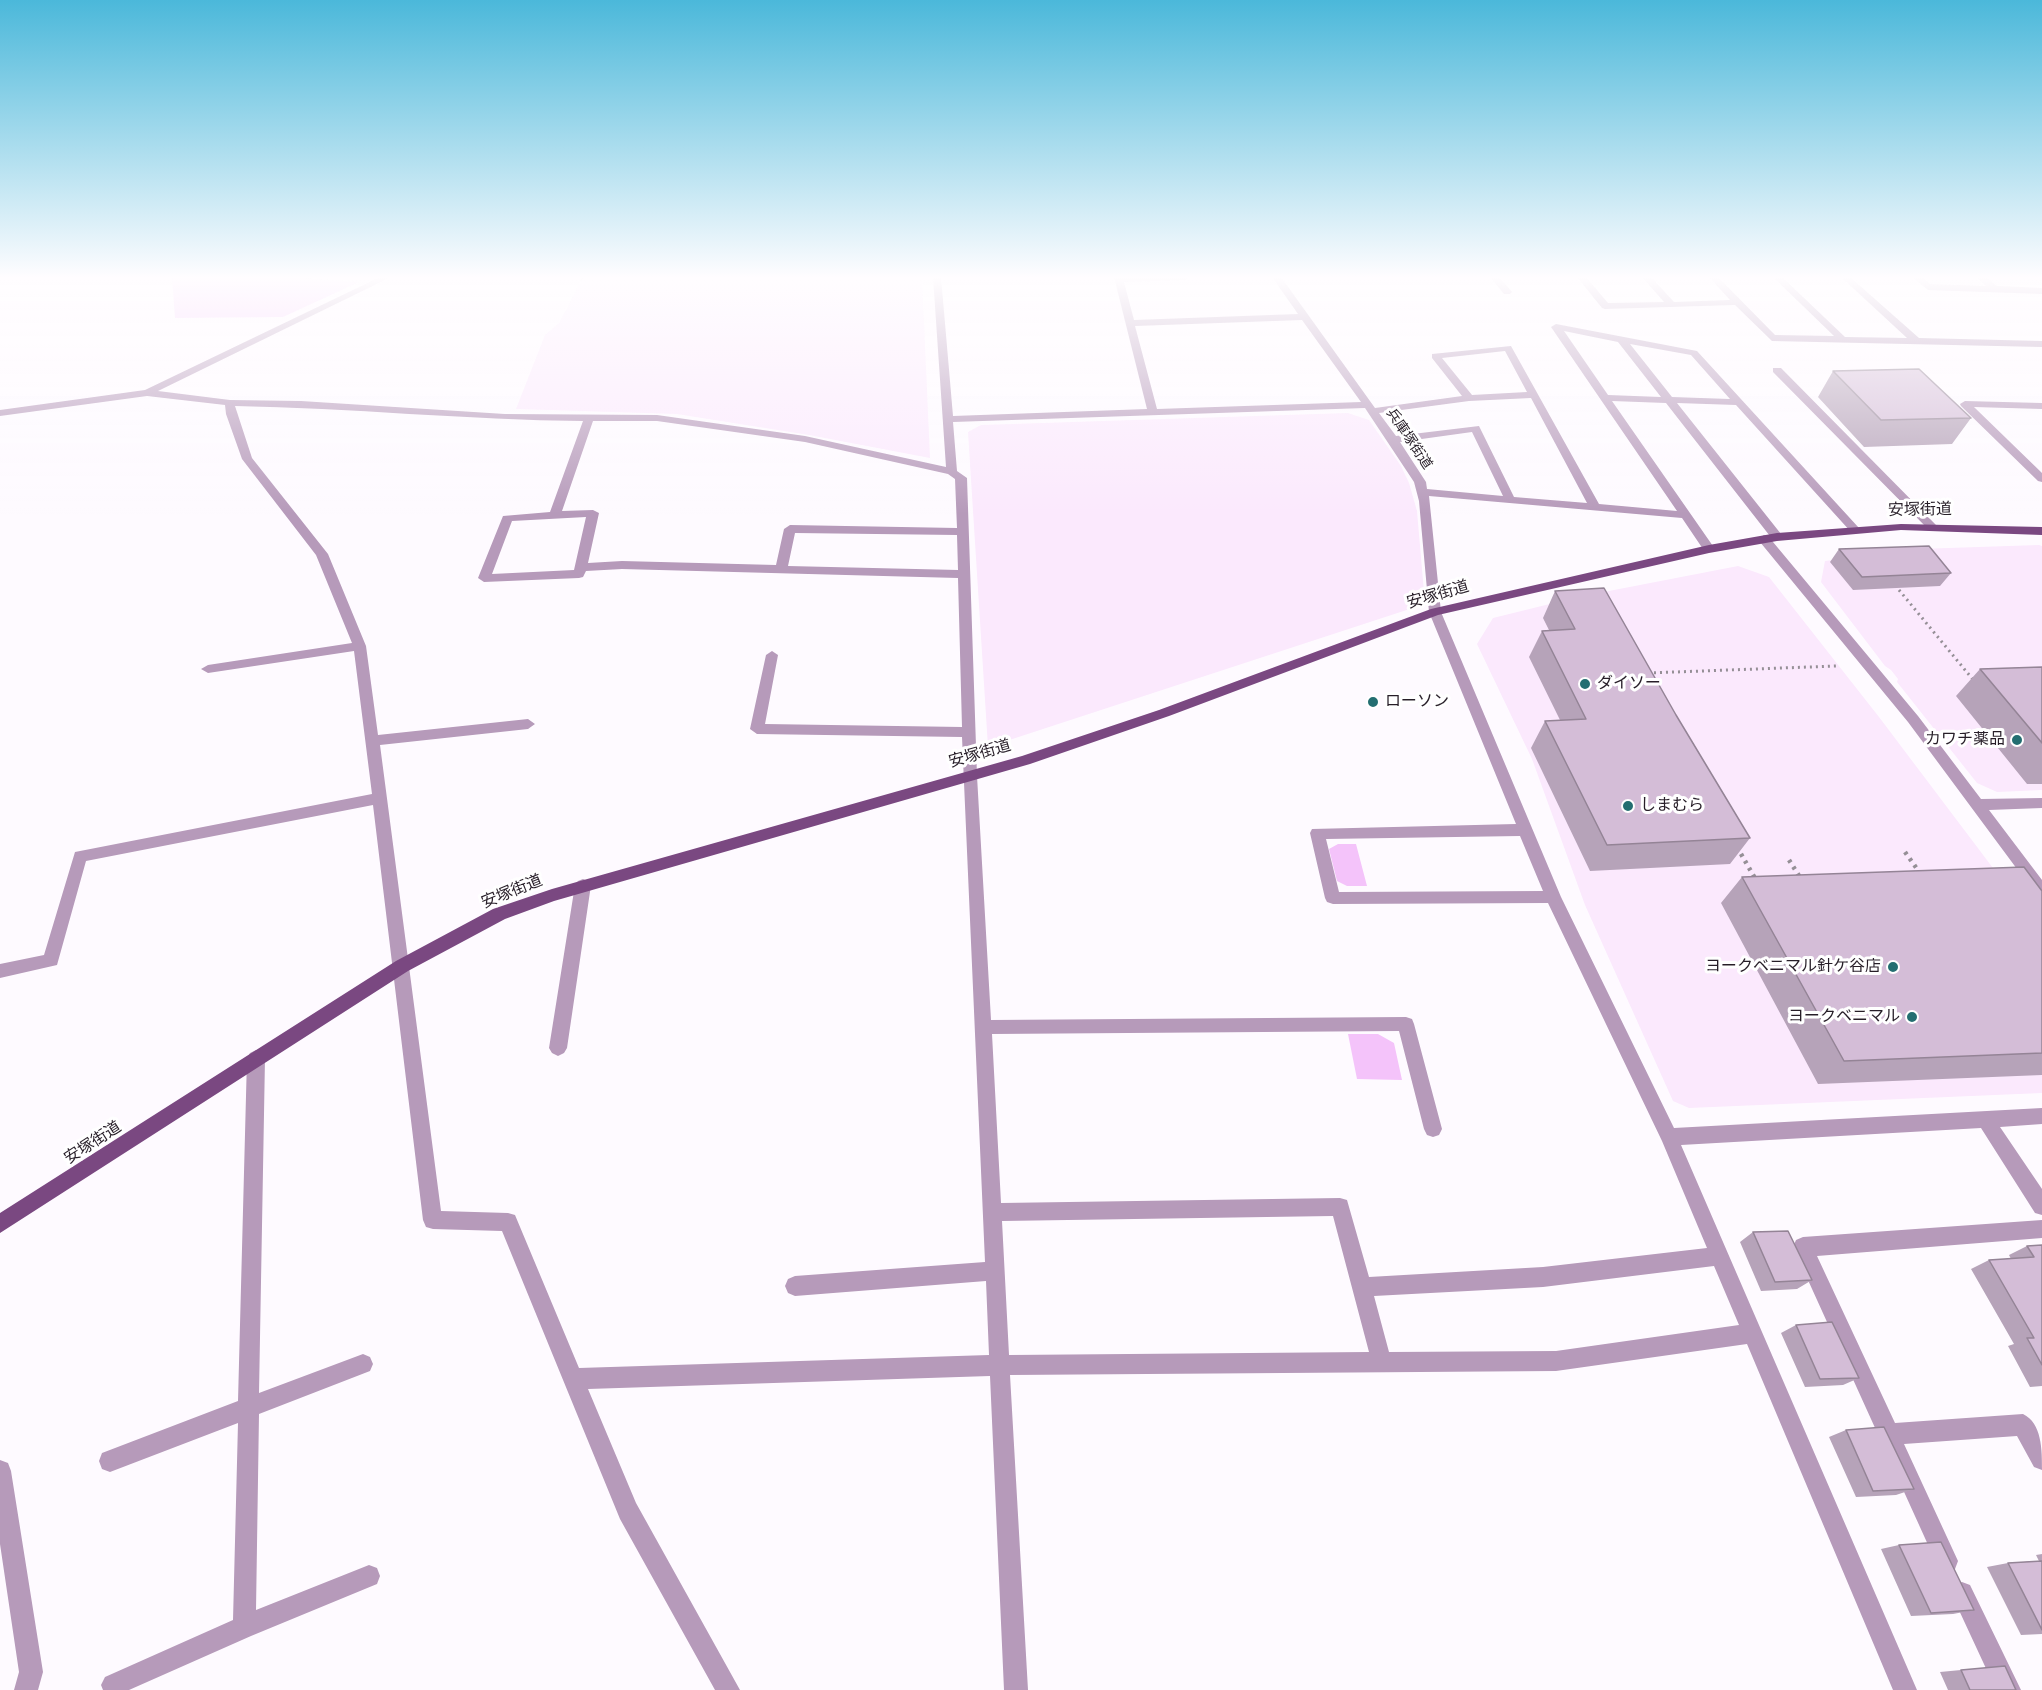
<!DOCTYPE html>
<meta charset="utf-8">
<style>
body{margin:0}
canvas{display:block;background:#fefaff}
</style>
<canvas width="2042" height="1690"></canvas>
<script>
const c = document.querySelector('canvas').getContext('2d');
c.lineJoin = 'round';
function fill(path, color) { c.fillStyle = color; c.fill(path, 'evenodd'); }
function trace(path, color, width, dash) { c.strokeStyle = color; c.lineWidth = width; c.lineCap = dash ? 'butt' : 'round'; c.setLineDash(dash || []); c.stroke(path); }
function drawText(font, color, halo, rows, align = 'center') {
  c.font = font + ' Helvetica,"Noto Sans JP",sans-serif'; c.lineWidth = 6; c.setLineDash([]); c.textBaseline = 'middle'; c.strokeStyle = halo; c.fillStyle = color; for (const [text, x, y, turn = 0] of rows) {
    c.save(); c.translate(x, y); c.rotate((+turn || 0) * Math.PI / 180); c.textAlign = isNaN(turn) ? turn : align; if (halo) c.strokeText(text, 0, 0); c.fillText(text, 0, 0); c.restore();
  }
}
const built = new Path2D(`
 M583 277H922L930 458 809 435 677 414 516 409 545 335 559 323Z
 M1348 413 1369 420 1401 466 1409 483 1417 511 1425 604 988 747 968 432 981 425Z
 M2039 545 2042 546V790L1997 792 1977 783 1897 682 1898 679 1891 670 1885 666 1821 582 1825 561 1918 549Z
 M1738 566 1769 577 1879 717 2042 933V1093L1689 1108 1673 1101 1585 905 1532 759 1477 644 1493 618 1578 597Z`);
const green = new Path2D(`
 M172 277H292L359 282 283 317 175 318Z
 M1338 844H1356L1367 886H1347L1337 881 1329 849Z
 M1348 1034H1378L1394 1043 1402 1080 1357 1079Z`);
const pathFar1 = new Path2D(`
 M1899 590 1975 682
 M1648 673 1836 666`);
const path = new Path2D(`
 M1737 847 1756 880
 M1905 852 1920 873
 M1789 860 1801 879`);
const minor = new Path2D(`
 M380 277H391L158 391 230 400 301 401 505 414 657 415 805 436 946 467 933 277H941L953 416 1147 409 1114 277H1190L1186 280 1124 282 1134 320 1298 314 1272 277H1281L1375 408 1462 396 1432 358V354L1511 346 1599 504 1677 511 1551 327 1556 324 1697 351 1859 528V532H1851L1736 405 1677 403 1781 534V540H1773L1666 403 1612 401 1715 549 1713 552H1705L1682 518 1429 496 1441 612 1561 897 1674 1128 2042 1108V1124L2000 1127 2042 1189V1215L2035 1213 1981 1128 1681 1145 1917 1690H1893L1747 1344 1556 1371 1010 1375 1028 1690H1004L990 1376 588 1389 636 1503 740 1690H715L620 1519 502 1231 433 1229 426 1227 423 1220 373 805 86 861 57 965 0 978V964L44 955 75 852 372 794 354 651 208 673 201 669 208 665 352 643 316 555 242 459 226 414 225 405 147 396 0 416V410L145 390ZM1302 320 1361 402 1157 409 1135 326ZM1564 331 1618 342 1661 397 1608 395ZM1630 344 1691 355 1730 399 1672 397ZM1505 351 1527 392 1472 395 1442 358ZM1531 398 1587 503 1514 497 1479 426 1396 436 1379 413 1469 401ZM235 406C351 408 467 420 583 421L550 512 503 516 478 578 484 582 579 578 583 577 586 571 622 569 958 578 962 727 765 724 778 655 772 651 766 655 750 729 757 734 962 737 985 1262 795 1276 788 1279 785 1286 788 1293 795 1296 986 1281 989 1355 579 1368 515 1215 508 1213 441 1211 380 745 528 729 535 724 528 719 378 735 366 646 328 554 252 458ZM1365 408 1414 482 1419 501 1429 612 1516 824 1312 829 1310 833 1325 898 1327 902 1333 904 1548 903 1662 1141 1707 1248 1543 1267 1369 1277 1347 1200 1340 1198 1001 1203 992 1034 1399 1031 1424 1129 1427 1135 1433 1137 1439 1135 1442 1129 1414 1024 1412 1019 1406 1017 991 1020 977 776 967 478 957 471 953 422ZM593 421H657L805 442 948 474 955 479 957 528 790 525 784 529 776 565 622 561 588 563 599 513 593 510 562 511ZM1472 432 1503 496 1427 489 1426 482 1400 442ZM586 517 574 570 492 574 512 521ZM795 533 957 535 958 570 788 566ZM1520 836 1543 891 1339 892 1326 839ZM1333 1216 1369 1352 1009 1355 1002 1221ZM1714 1266 1739 1325 1556 1351 1389 1352 1374 1296 1543 1287Z
 M1490 277H1499L1512 292 1510 294H1504Z
 M1577 277H1586L1608 303 1664 302 1642 277H1651L1674 302 1730 300 1709 277H1718L1775 335 1834 336 1773 277H1782L1845 337 1907 338 1841 277H1850L1919 338 2042 341V347L1772 341 1735 305 1605 309 1602 308Z
 M1912 277H1922L1930 284 1986 286 1976 277H1986L1997 286 2042 288V294L1928 290Z
 M1773 368H1781L1936 525V529H1928L1773 372Z
 M1965 401 2042 403V409L1974 407 2042 473V482L2038 481 1961 406 1960 404Z
 M1764 535 1768 536 1918 716 1981 799 2042 798V808L1989 810 2042 880V898L2037 896 1908 722 1760 542 1758 539Z
 M583 879 588 881 591 885 567 1048 564 1053 558 1056 552 1053 549 1048 575 885 578 881Z
 M256 1050 262 1053 265 1058 259 1393 363 1354 370 1357 373 1364 370 1371 259 1414 256 1610 369 1565 377 1568 380 1576 377 1584 251 1636 129 1690H103L101 1685 105 1677 233 1620 238 1423 110 1472 102 1469 99 1461 102 1453 238 1401 247 1058 250 1053Z
 M2042 1220V1238L1817 1256 1895 1423 2023 1414C2042 1423 2042 1450 2042 1470L2034 1467 2017 1436 1904 1444 1958 1561 1955 1569 1947 1572 1939 1569 1793 1247 1796 1240 1803 1237Z
 M0 1460 8 1463 11 1471 43 1672 38 1690H14L19 1672 0 1544Z
 M1962 1582 1970 1585 2021 1690H1996L1951 1593 1954 1585Z`);
const major = new Path2D(`
 M1901 524 2042 527V535L1901 530 1777 541 1709 553 1438 615 1169 716 1030 764 554 901 505 919 408 971 0 1233V1213L396 961 493 909 552 889 1022 756 1159 710 1431 609 1709 545 1777 533Z`);
const wall = new Path2D(`
 M1833 371 1971 418 1952 444 1864 447 1818 397Z
 M1839 549 1951 573 1940 586 1853 590 1830 562Z
 M1555 591 1676 715 1750 838 1730 864 1590 871 1531 748 1545 721 1560 720 1529 657 1542 631 1549 630 1543 618Z
 M2042 667V784H2027L1956 696 1980 669Z
 M1742 877 2042 891V1075L1818 1084 1721 903Z
 M1753 1232 1812 1280 1797 1289 1761 1291 1740 1242Z
 M2042 1245V1386L2030 1387 2008 1346 2014 1344 1971 1269 1989 1260 2011 1259 2009 1255 2027 1246Z
 M1796 1325 1859 1378 1843 1385 1805 1387 1781 1333Z
 M1846 1430 1914 1489 1896 1495 1856 1497 1829 1437Z
 M1899 1545 1974 1610 1953 1614 1911 1616 1881 1549Z
 M2042 1554V1634L2021 1635 1987 1567 2008 1563 2039 1561 2036 1555Z
 M1961 1670 2016 1690H1948L1940 1672Z`);
const building = new Path2D(`
 M1919 369 1971 418 1881 420 1833 371Z
 M1929 546 1951 573 1862 577 1839 549Z
 M1604 588 1676 715 1750 838 1607 845 1545 721 1586 719 1542 631 1575 629 1555 591Z
 M2042 667V743L1980 669Z
 M2024 867 2042 891V1053L1844 1061 1742 877Z
 M1788 1231 1812 1280 1775 1282 1753 1232Z
 M2042 1245V1365L2027 1338H2034L1989 1260 2034 1257 2027 1246Z
 M1832 1322 1859 1378 1820 1379 1796 1325Z
 M1884 1427 1914 1489 1873 1491 1846 1430Z
 M1941 1542 1974 1610 1931 1613 1899 1545Z
 M2042 1561V1630L2008 1563Z
 M2005 1666 2016 1690H1970L1961 1670Z`);
const markers = [
 [1585,684,6,"#236e71"],
 [1373,702,6,"#236e71"],
 [2017,740,6,"#236e71"],
 [1628,806,6,"#236e71"],
 [1893,967,6,"#236e71"],
 [1912,1017,6,"#236e71"]
];
const farStreetnames = [
 ["兵庫塚街道",1409,439,56]
];
const streetNames = [
 ["安塚街道",1920,510,-1],
 ["安塚街道",1438,595,-16],
 ["安塚街道",980,754,-16],
 ["安塚街道",512,892,-22],
 ["安塚街道",93,1143,-33]
];
const poiNames = [
 ["ダイソー",1597,684],
 ["ローソン",1385,702],
 ["カワチ薬品",2005,740,"right"],
 ["しまむら",1640,806],
 ["ヨークベニマル針ケ谷店",1881,967,"right"],
 ["ヨークベニマル",1900,1017,"right"]
];
fill(built, '#fbe9fd');
fill(green, '#f4c3fa');
trace(pathFar1, '#958f96', 3, [2, 4]);
trace(path, '#958f96', 4.5, [3, 5]);
fill(minor, '#b69aba');
fill(major, '#7a4881');
fill(wall, '#b6a3b9');
fill(building, '#d4bdd7');
trace(building, '#948496', 1.5);
const sky = c.createLinearGradient(0, 0, 0, 514);
sky.addColorStop(0, '#4bb8da');
sky.addColorStop(0.54, '#fffdff');
sky.addColorStop(1, '#fffdff00');
c.fillStyle = sky;
c.fillRect(0, 0, 2042, 514);
for (const [x, y, r, color] of markers) { const dot = new Path2D(); dot.arc(x, y, r, 0, 2 * Math.PI); c.fillStyle = color; c.fill(dot); trace(dot, '#fff', 2); }
drawText('14px', '#271e28', '#fff', farStreetnames);
drawText('16px', '#271e28', '#fff', streetNames);
drawText('16px', '#271e28', '#fff', poiNames, 'left');
</script>
